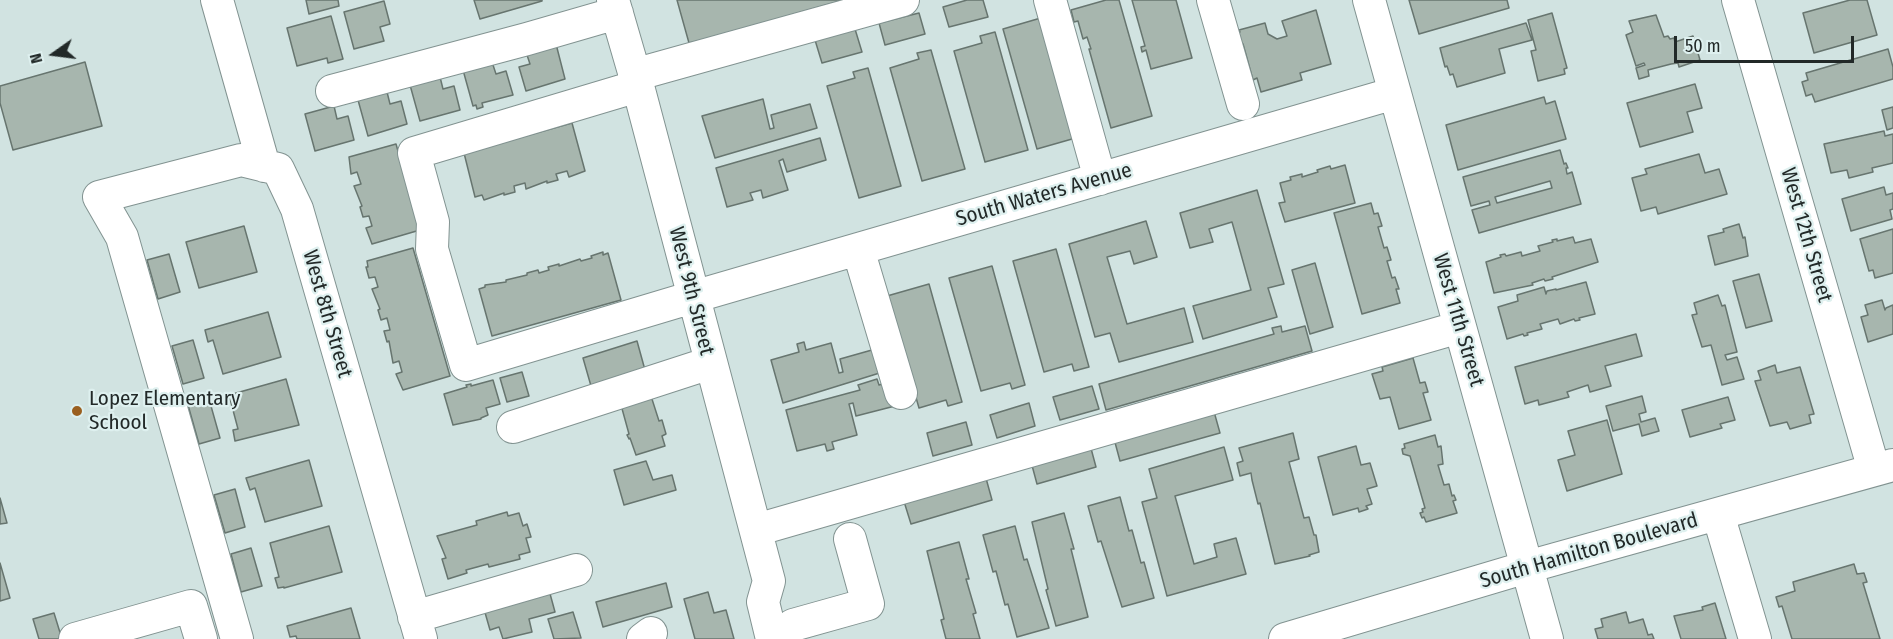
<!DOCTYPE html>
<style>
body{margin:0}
#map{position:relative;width:1893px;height:639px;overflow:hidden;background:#d1e3e1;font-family:"Fira Sans Condensed",sans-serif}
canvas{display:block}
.north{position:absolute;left:24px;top:24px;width:60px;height:60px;-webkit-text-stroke:4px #def0ef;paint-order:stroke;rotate:256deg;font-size:16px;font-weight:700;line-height:24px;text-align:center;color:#222928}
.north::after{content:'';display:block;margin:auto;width:21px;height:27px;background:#222928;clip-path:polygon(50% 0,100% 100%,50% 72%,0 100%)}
.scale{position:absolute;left:1674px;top:36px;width:180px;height:27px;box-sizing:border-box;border:3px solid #222928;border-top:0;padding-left:8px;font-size:18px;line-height:21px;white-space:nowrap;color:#222928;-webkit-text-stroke:4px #def0ef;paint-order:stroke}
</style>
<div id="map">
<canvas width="1893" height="639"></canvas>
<div class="north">N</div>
<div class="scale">50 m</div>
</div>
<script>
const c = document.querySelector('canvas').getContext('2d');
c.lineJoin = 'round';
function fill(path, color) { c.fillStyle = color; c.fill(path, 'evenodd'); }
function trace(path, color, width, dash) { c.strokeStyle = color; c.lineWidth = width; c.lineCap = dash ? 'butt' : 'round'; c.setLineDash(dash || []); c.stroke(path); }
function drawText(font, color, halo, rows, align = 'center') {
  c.font = font + ' "Fira Sans Condensed",sans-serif'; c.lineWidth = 4.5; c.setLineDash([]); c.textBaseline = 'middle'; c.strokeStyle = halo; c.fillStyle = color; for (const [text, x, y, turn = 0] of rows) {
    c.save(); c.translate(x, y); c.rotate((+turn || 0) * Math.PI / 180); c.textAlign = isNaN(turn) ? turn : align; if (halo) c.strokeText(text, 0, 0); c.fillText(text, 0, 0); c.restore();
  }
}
const building = new Path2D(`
 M306 0H338L339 6 309 14Z
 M474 0H542V1L480 19Z
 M677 0H844L706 39 699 46 698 41 689 43Z
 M967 0H983L988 17 949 27 943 7Z
 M1106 0H1119L1152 116 1111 128 1089 49H1091L1087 37 1083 39 1078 21 1074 22 1071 10Z
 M1132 0H1176L1192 58 1151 69 1146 50 1142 52 1141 47 1145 46Z
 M1409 0H1507L1509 8 1419 34Z
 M1850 0H1867L1877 35 1814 53 1803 13Z
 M384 1 390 24 380 27 384 41 354 49 344 12Z
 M1316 10 1331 64 1300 73 1302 80 1261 92 1257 78 1253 80 1243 44 1239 45 1236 33 1240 32 1239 30 1265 23 1268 34 1277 39 1287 36 1282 21Z
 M919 13 925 34 885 45 879 23Z
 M1552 13 1567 68 1564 69 1565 74 1538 81 1531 51 1536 50 1528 20Z
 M1051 15 1079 137 1037 149 1003 29Z
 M1656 15 1664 37 1668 36 1670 39 1674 38 1675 42 1693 36 1700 60 1679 67 1678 63 1671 64 1648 70 1649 76 1639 79 1636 68 1645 65 1644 63 1636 66 1626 35 1633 32 1629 21Z
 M331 16 343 59 328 63 327 58 297 66 287 28Z
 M1526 23 1532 40 1499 49 1505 73 1457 87 1453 74 1450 75 1447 66 1445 67 1440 48Z
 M855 29 862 52 822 63 815 40Z
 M995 32 1028 150 985 162 954 51 982 43 980 36Z
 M556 44 565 79 526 91 519 67 530 64 526 52Z
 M1888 49 1893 67V79L1815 102 1812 94 1806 96 1802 82 1808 80 1806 73Z
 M931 50 965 169 922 181 890 68 919 59 917 53Z
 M85 62 102 126 13 150 0 103V86Z
 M492 62 496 74 506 71 513 95 482 103 483 107 477 109 476 105 473 106 463 70Z
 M868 68 901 186 859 198 827 86 855 78 853 72Z
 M440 77 443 89 454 86 460 110 420 121 410 85Z
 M1695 84 1702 108 1687 112 1693 132 1640 147 1627 103Z
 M387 92 390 104 401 101 407 124 368 136 358 100Z
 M1544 97 1546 104 1555 101 1566 139 1458 170 1446 125Z
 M763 99 770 129 774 128 771 115 810 104 817 128 715 158 702 116Z
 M334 106 337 119 348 116 354 140 315 151 305 114Z
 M1893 107V128L1887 130 1882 110Z
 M572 123 585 171 569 177 567 171 556 174 558 180 547 183V181L526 189 525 183 514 186 515 192 504 195V193L484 200 482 195 475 197 464 153Z
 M1884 131 1885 136 1893 134V163L1872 168 1873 172 1849 178 1847 170 1831 173 1824 144Z
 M820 138 826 160 787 172 783 159 779 161 788 190 763 198 761 190 750 193 753 200 727 207 716 168Z
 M396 144 420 230 372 244 366 228 372 226 369 216 363 217 360 207 362 206 354 186 361 184 357 172 351 174 349 157Z
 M1560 150 1564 164 1566 163 1568 168H1566L1567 174 1572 172 1581 204 1479 233 1472 210 1490 205 1489 201 1471 206 1463 177ZM1550 181 1552 188 1497 203 1495 197Z
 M1699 154 1705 173 1719 169 1727 194 1658 214 1656 207 1641 211 1632 178 1647 174 1645 169Z
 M1345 165 1355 203 1285 222 1279 203 1285 202 1280 183 1291 180 1290 177 1302 174V177L1318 172 1317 170 1330 166 1331 169Z
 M1884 187 1886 195 1893 193V209L1890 210 1892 219 1851 231 1842 199Z
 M1257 190 1284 284 1268 288 1277 317 1203 339 1193 306 1251 290 1232 222 1209 229 1213 242 1190 248 1180 213Z
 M1371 203 1374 214 1378 213 1382 226 1378 227 1384 248 1387 247 1391 260 1387 261 1392 278 1395 277 1399 289H1396L1400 303 1362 314 1334 213Z
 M1146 221 1157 257 1134 264 1130 251 1107 257 1127 324 1184 308 1193 342 1119 362 1110 333 1095 337 1069 244Z
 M1739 224 1743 238 1745 237 1748 256 1715 265 1708 236 1724 232 1723 229Z
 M244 226 257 272 199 288 186 242Z
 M1893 229V273L1875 278 1873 270 1869 271 1860 239Z
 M1573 237 1575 243 1591 239 1598 262 1552 277 1553 279 1545 281 1544 279 1532 283 1533 285 1494 293 1486 262 1501 257 1500 255 1505 254 1506 256 1521 252 1522 256 1540 251 1538 246 1553 242 1552 240 1557 239V241Z
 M413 248 450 376 403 390 396 374 402 372 399 361 393 363 389 341 387 342 384 331 390 330 387 318 381 320 378 310 380 309 372 289 378 287 375 277 369 278 366 267H368L367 261Z
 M1056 249 1089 367 1074 371 1072 364 1044 372 1013 261Z
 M603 252V255L608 253 621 300 492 336 479 289 485 287V285L506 282V280L527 275V273L538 270 539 273 549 270 548 267 559 264V266L580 259 581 261 592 258 591 256Z
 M169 254 180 292 158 299 147 260Z
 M1315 263 1333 327 1310 334 1292 270Z
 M992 266 1025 385 1012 389 1010 383 981 391 949 278Z
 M1759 274 1772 321 1746 328 1733 281Z
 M1586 282 1595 314 1579 318 1580 320 1575 321 1574 319 1560 324 1558 319 1540 324 1542 329 1527 333 1528 335 1524 336 1523 334 1507 339 1498 307 1518 301 1517 295 1544 287 1546 294 1547 291 1556 289V290Z
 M929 284 962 402 948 406 946 400 919 408 887 296Z
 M1718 295 1722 306 1725 305 1737 352 1725 355 1727 360 1737 357 1744 379 1722 385 1711 345 1702 347 1692 315 1697 314 1694 303Z
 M1882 300 1885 310 1886 308 1893 305V334L1868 342 1861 317 1868 315 1865 305Z
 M268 312 281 357 223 374 213 340 208 342 205 330Z
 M1281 326 1282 332 1305 326 1312 351 1106 410 1099 384 1274 334 1272 328Z
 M1636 334 1642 356 1605 366 1611 386 1590 392 1588 385 1567 392 1569 397 1539 405 1538 400 1525 404 1515 367Z
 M193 340 204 378 183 384 172 346Z
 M637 341 645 370 591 386 583 358Z
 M804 342 806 350 831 343 839 373 843 372 840 359 879 348 886 371 783 403 771 360 799 352 797 344Z
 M1413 358 1420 383 1425 382 1428 392 1423 393 1431 420 1399 429 1390 397 1380 399 1372 374 1383 371 1382 367Z
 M1775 365 1777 373 1800 367 1814 414 1809 415 1811 423 1790 429 1787 422 1770 426 1755 381 1761 380 1758 371Z
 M522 372 529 396 507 402 500 378Z
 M286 379 299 425 235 441 233 430 238 429 229 395Z
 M877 379 879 385 889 382 895 406 856 416 853 403 849 404 857 435 832 442 834 449 827 451 825 444 797 451 786 410 860 390 858 385Z
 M493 380 500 404 486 408 488 415 481 418V419L453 425 444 394 467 387 466 385 471 384V386Z
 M1092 386 1099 409 1060 420 1053 397Z
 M651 396 659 421 662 420 666 434 662 436 665 446 636 455 630 438 629 439 627 435 629 434 621 405Z
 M1642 396 1646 412 1639 414 1641 422 1655 418 1659 431 1642 436 1639 424 1613 431 1606 406Z
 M1728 397 1735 420 1720 424 1722 428 1690 437 1682 410Z
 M209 399 220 438 199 444 188 405Z
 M1029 403 1035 426 997 438 990 415Z
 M1213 408 1220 433 1120 461 1113 435Z
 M1607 420 1622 474 1567 491 1558 460 1575 455 1568 431Z
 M966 422 972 445 933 456 927 433Z
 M1293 433 1299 459 1289 462 1304 518 1309 517 1314 535H1316L1319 552 1309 555 1310 556 1275 564 1260 503 1258 504 1252 480 1251 473 1240 476 1237 463 1243 461 1239 448Z
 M1435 435 1438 447 1441 446 1443 464 1438 465 1444 485 1449 484 1452 496 1454 495 1456 500 1453 501 1457 513 1426 522 1424 517 1422 518 1420 513 1423 512 1422 509 1425 508 1410 456 1403 454 1402 449 1405 448 1404 444Z
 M1089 441 1096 467 1037 484 1030 458Z
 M1356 446 1361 465 1370 463 1377 486 1367 489 1372 504 1366 506 1368 509 1359 512 1358 508 1333 515 1318 457Z
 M1224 447 1233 480 1175 496 1194 564 1217 557 1214 544 1236 538 1246 574 1167 596 1142 502 1157 498 1149 469Z
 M309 460 322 506 265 522 255 488 250 490 246 478Z
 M646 461 653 480 672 475 676 490 624 505 614 470Z
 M984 471 992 500 911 524 902 495Z
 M235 489 245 527 225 533 214 495Z
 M1120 497 1129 531 1132 530 1141 563 1144 562 1154 598 1122 607 1101 541 1098 542 1088 506Z
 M0 498 7 523 0 524Z
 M507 512 508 516 519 513 523 526 527 524 531 537 526 538 530 552 519 555 520 559 489 567 488 564 466 570 467 573 448 579 442 559 446 558 437 536 477 525 476 521Z
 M1064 513 1074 549H1071L1088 617 1056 626 1046 590 1048 589 1032 522Z
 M329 526 342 572 284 588V587L278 588 275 578 279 577 270 543Z
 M1015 526 1024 560 1027 559 1049 628 1017 637 1008 604 1005 605 996 571 993 572 983 535Z
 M959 542 969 579H966L976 613 973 614 980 639H946L941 620 944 619 927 551Z
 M251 548 262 586 241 592 231 554Z
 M0 563 10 598 0 601Z
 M1854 564 1857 574 1864 573 1867 582 1863 583 1880 639H1792L1782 606 1779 607 1776 597 1795 591 1793 582Z
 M666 583 672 607 603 627 596 602Z
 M549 590 555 612 529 619 532 632 503 639 499 627 490 630 484 609Z
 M708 592 714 613 726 610 734 639H695L684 599Z
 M1715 603 1726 639H1681L1674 616 1703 610 1702 607Z
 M351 608 360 639H297L296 636 290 637 287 626Z
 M573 612 581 638 554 639 548 619Z
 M1626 612 1629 623 1643 619 1648 635 1652 634 1654 639H1598L1595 629 1603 627 1601 619Z
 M54 613 62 639H39L33 619Z`);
const minor = new Path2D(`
 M217 0 264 166
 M613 0 638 86 769 581 763 602 772 639
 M1050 0 1100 179
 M1213 0 1243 104
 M1369 0 1547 639
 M1738 0 1874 470
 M634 75 903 0
 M638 86 414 153 433 222 432 249 466 365 693 297 1395 93
 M332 91 527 39 617 13
 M858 249 901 393
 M513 427 710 363
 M1718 514 1755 639
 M756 530 1460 327
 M414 617 576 570
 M793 625 868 604 850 539
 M75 639 191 606 201 639
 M237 639 122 237 99 197 241 160 278 169 297 209 421 639
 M643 639 651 633
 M1285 639 1527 567 1893 465`);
const markers = [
 [77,411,6,"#9a5f1f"]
];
const streetNames = [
 ["South Waters Avenue",1044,195,-16],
 ["West 12th Street",1806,235,74],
 ["West 9th Street",691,291,76],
 ["West 8th Street",327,314,74],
 ["West 11th Street",1458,320,74],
 ["South Hamilton Boulevard",1589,551,-16]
];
const poiNames = [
 ["Lopez Elementary",89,399],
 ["School",89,423]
];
fill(building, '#a7b6ae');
trace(building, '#67756f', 1.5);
trace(minor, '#829391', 34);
trace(minor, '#fff', 32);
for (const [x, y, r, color] of markers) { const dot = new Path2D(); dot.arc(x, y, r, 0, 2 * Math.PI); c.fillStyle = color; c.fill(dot); trace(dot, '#def0ef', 2); }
drawText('21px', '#222928', '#def0ef', streetNames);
drawText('21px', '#222928', '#def0ef', poiNames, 'left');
</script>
